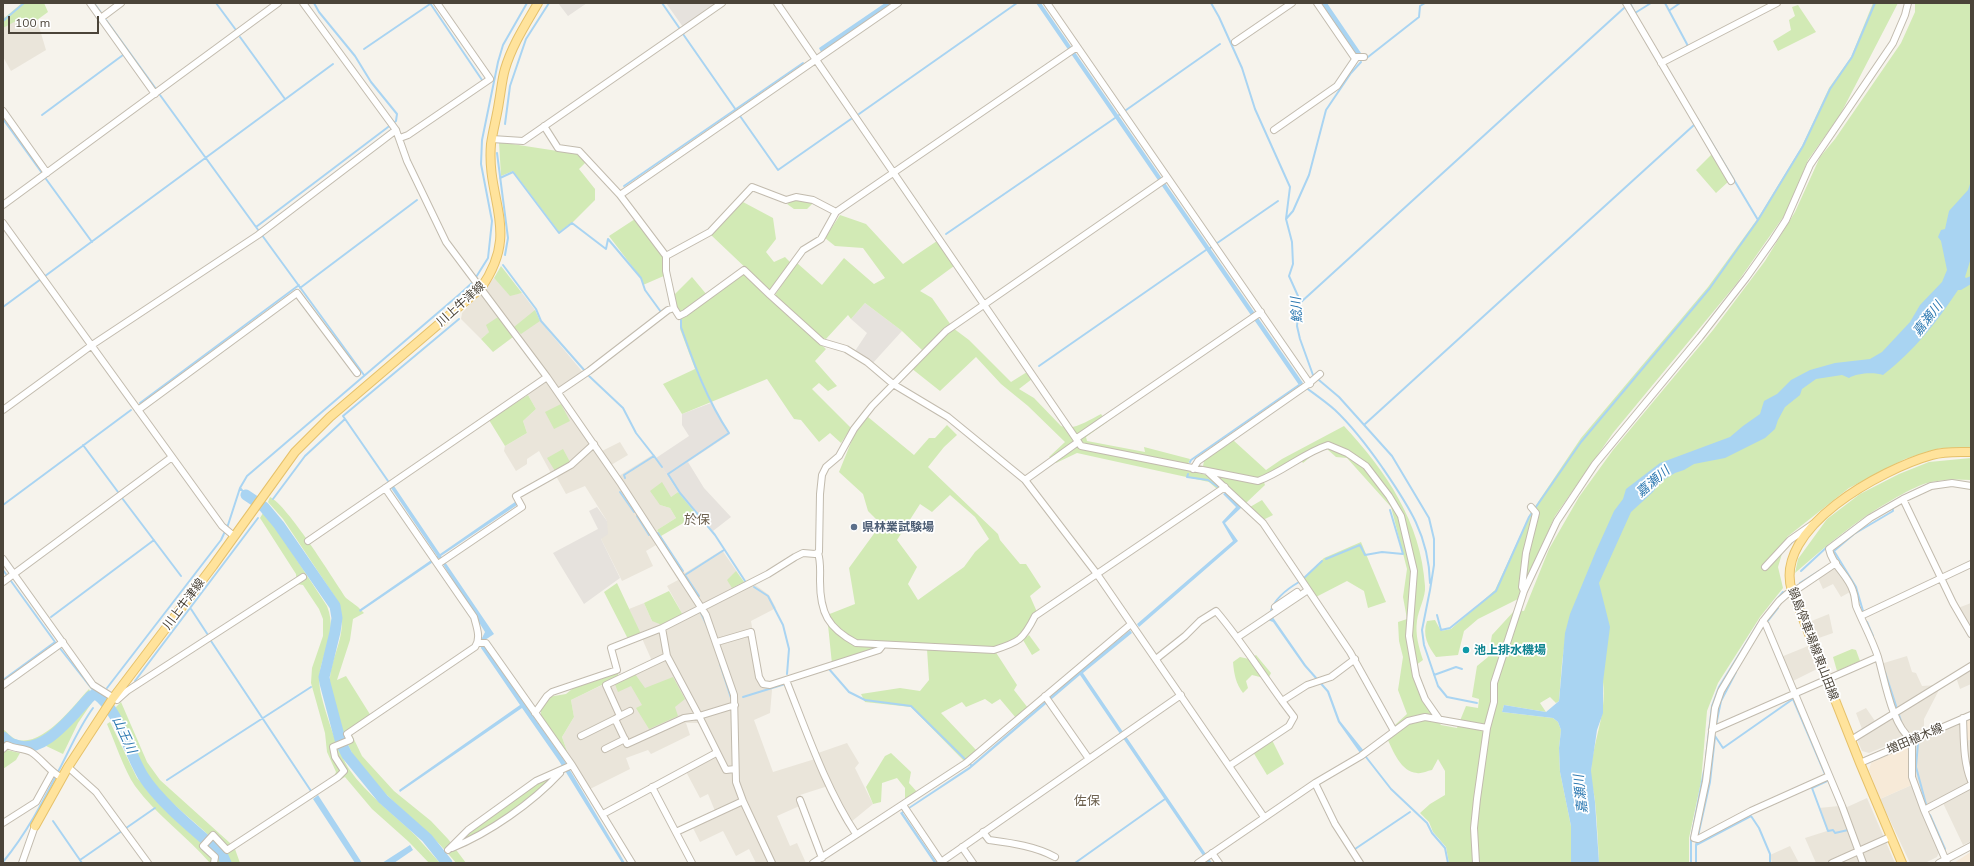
<!DOCTYPE html>
<meta charset="utf-8">
<style>
body{margin:0}
#map{position:relative;width:1974px;height:866px;overflow:hidden;background:#f6f3ec;font-family:Mulish,sans-serif}
canvas{display:block}
.frame{position:absolute;inset:0;border:4px solid #4b4439;pointer-events:none}
.scale{position:absolute;left:8px;top:16px;width:91px;height:18px;box-sizing:border-box;border:2px solid #4b4439;border-top:0;padding-left:5px;font-size:12px;line-height:14px;white-space:nowrap;color:#4b4439;-webkit-text-stroke:3px #fff;paint-order:stroke}
</style>
<div id="map">
<canvas width="1974" height="866"></canvas>
<div class="frame"></div>
<div class="scale">100 m</div>
</div>
<script>
const c = document.querySelector('canvas').getContext('2d');
c.lineJoin = 'round';
function fill(path, color) { c.fillStyle = color; c.fill(path, 'evenodd'); }
function trace(path, color, width, dash) { c.strokeStyle = color; c.lineWidth = width; c.lineCap = dash ? 'butt' : 'round'; c.setLineDash(dash || []); c.stroke(path); }
function drawText(font, color, halo, rows, align = 'center') {
  c.font = font + ' Mulish,"Noto Sans JP",sans-serif'; c.lineWidth = 3.5; c.setLineDash([]); c.textBaseline = 'middle'; c.strokeStyle = halo; c.fillStyle = color; for (const [text, x, y, turn = 0] of rows) {
    c.save(); c.translate(x, y); c.rotate((+turn || 0) * Math.PI / 180); c.textAlign = isNaN(turn) ? turn : align; if (halo) c.strokeText(text, 0, 0); c.fillText(text, 0, 0); c.restore();
  }
}
const residential = new Path2D(`
 M3 14 5 17 18 20H37L46 50 11 71 3 57Z
 M494 278 510 295 522 293 535 310 540 321 586 376 562 393 602 451 620 442 628 455 611 465 619 476 654 454 678 492 660 505 670 508 676 518 657 530 685 573 722 550 744 582 754 584 769 595 776 608 751 621 760 675 763 681 770 683 772 690 770 713 754 720 773 772 815 759 818 753 847 743 859 763 855 768 873 804 851 822 843 821 828 786 800 795 804 804 777 816 790 846 797 843 806 863H756L749 849 736 856 723 831 700 842 692 826 715 811 708 794 700 798 684 768 713 753 705 732 698 723H686L690 735 651 754 648 750 626 758 630 769 590 789 568 754 562 737 574 717 571 700 652 661 629 609 644 603 652 621 683 615 667 586 678 580 656 545 646 551 653 566 622 581 601 539 607 521 585 486 566 494 556 476 552 475 539 451 527 459V464L516 471 504 451 505 446 527 433 523 421 536 409 528 395 542 376 498 317 489 332 481 339 461 319 462 313Z
 M1834 567 1845 578 1850 592 1841 597 1833 584 1823 589 1817 576Z
 M1971 603V636L1958 608Z
 M1829 614 1833 633 1816 639 1809 622Z
 M1808 646 1817 669 1791 682 1781 657Z
 M1907 656 1912 672 1916 673 1922 686 1937 685 1941 686 1924 719V730L1869 753 1862 751 1855 735 1862 729 1856 713 1866 708 1875 721 1892 711 1882 680 1884 663Z
 M1971 664V684L1960 689 1956 677Z
 M1966 721V741L1971 739V841L1963 845 1943 803 1923 814 1939 852 1937 857 1925 863H1910L1880 799 1916 783 1914 764 1916 742Z
 M1867 798 1895 863H1816L1805 838 1827 831 1819 808 1839 806 1845 808Z
 M1790 846 1799 863H1772L1770 855Z`);
const commercial = new Path2D(`
 M1971 718V739L1966 741V721Z
 M1916 742 1913 773 1916 783 1880 799 1869 770 1871 763Z
 M1971 852V863H1954L1969 853Z`);
const industrial = new Path2D(`
 M558 3H587L568 16Z
 M666 3H717L683 27Z
 M865 303 902 331 872 364 855 351 867 333 851 319Z
 M711 403 730 434 688 462 704 488 731 517 713 531 678 492 656 458 689 436 682 425V414Z
 M597 507 607 521 608 534 601 539 620 578 584 604 553 553 598 529 589 511Z`);
const green = new Path2D(`
 M22 3H44L48 12 37 20H18L3 28V19Z
 M1873 3H1898L1840 115 1808 160 1788 210 1737 283 1613 433 1555 516 1518 599 1478 619 1464 631 1458 655 1436 657C1428 646 1422 635 1427 621L1435 620 1441 631 1451 629 1495 590 1530 514 1581 438 1708 287 1758 218 1802 146 1829 88 1851 57Z
 M1915 3H1971V448H1941L1905 459 1849 488 1787 537 1778 567 1783 588 1760 617 1718 683 1707 711 1701 782 1689 838V863H1599C1598 842 1597 822 1595 801 1594 791 1590 780 1591 771 1593 741 1607 713 1603 682L1567 627 1562 663 1559 701 1556 703 1550 697 1540 703 1546 712 1504 705 1502 712 1553 718 1558 722 1561 730 1559 748 1560 772 1571 826V863H1449L1446 847 1433 832 1429 822 1420 813 1430 804 1445 795V771L1438 759 1432 770C1427 771 1421 774 1417 773 1401 772 1393 751 1387 738L1396 731 1395 725 1407 714 1398 690 1403 657 1399 641 1398 622 1407 619 1403 597 1407 569 1391 507 1347 458 1336 457 1327 449 1314 454 1303 463 1298 457 1262 477 1265 485 1246 503 1203 466 1204 461 1233 440 1266 470 1282 459 1344 426C1386 471 1421 522 1425 586 1426 597 1418 610 1417 621 1415 634 1419 648 1423 660L1412 668 1423 701 1441 725 1457 728 1466 706 1478 708 1479 699 1472 697 1477 666 1488 657 1492 635 1515 610 1524 611 1549 549 1579 497 1613 450 1713 330 1765 261 1795 212 1820 157 1835 139 1901 43 1915 12Z
 M1798 5 1816 32 1778 51 1773 41 1791 30 1789 20 1795 16 1792 7Z
 M499 142 577 154 586 162 579 169 595 189V200L573 222 559 232 513 171 501 176Z
 M1713 153 1729 181 1716 193 1696 170Z
 M795 199 813 203 807 209H794L787 204Z
 M743 202 773 218 776 239 766 252 774 262 785 257 790 262 770 291 711 235Z
 M840 215 866 224 903 264 937 241 954 266 920 291 932 298 953 328 969 340 1011 382 1027 372 1032 379 1019 389 1034 398 1061 426C1074 431 1089 420 1101 414L1107 422 1086 437 1087 441 1145 452 1144 447 1190 459 1186 470 1210 476 1221 485 1217 489 1209 482 1077 453 1056 463 1049 457 1065 442 1028 406 1001 384 976 357 940 391 911 368 950 332 945 328 922 350 902 331 865 303 851 319 848 315 825 340 811 329 807 332 826 349 815 361 837 386 828 391 819 383 812 389 851 428 841 443 830 433 819 442 801 420 794 419 767 379 682 414 663 384 695 369 680 329V318L744 274 791 319 797 315 775 295 797 263 822 285 844 258 874 284 885 278 863 248 835 246 825 238Z
 M635 219 664 258 666 275 643 285 641 278 609 236Z
 M501 266 522 293 510 296 494 278Z
 M692 277 707 295 680 313 677 309 674 295Z
 M535 310 540 321 521 334 514 327Z
 M498 317 513 337 493 352 481 339 489 332 486 325Z
 M528 395 536 409 523 421 527 433 505 446 489 420Z
 M561 404 570 421 554 429 545 412Z
 M868 417 914 455 929 438H935L947 425 957 435 944 447 928 467 998 534 1000 540 1020 564H1026L1041 587 1030 596 1037 612C1024 634 1020 641 995 648L857 641 842 633 827 615 855 604 849 568 881 524 868 511 863 494 839 472 854 435ZM950 495 975 517 989 539 975 552 964 567 918 600 908 584 917 567 897 540 920 504 932 512Z
 M563 449 570 462 555 471 547 458Z
 M1971 458V480C1957 479 1945 479 1931 482 1918 485 1904 493 1892 500 1856 520 1826 546 1795 573L1798 559 1827 519 1860 494 1899 474 1929 462Z
 M662 482 671 497 678 492 697 515 661 536 657 530 676 518 670 508 660 505 650 491Z
 M270 497C288 506 332 577 346 598L358 607 364 613 353 619 350 640 337 680 346 676 371 716 349 729 362 756 394 791 431 821 448 839 466 863H456C427 826 386 801 358 763 346 746 336 712 331 692 324 660 353 637 337 600L283 519 268 502Z
 M1262 500 1273 515 1263 520 1250 507Z
 M263 513 272 522 327 606C340 639 315 658 320 689 323 707 339 754 349 769 367 795 394 814 416 836 424 845 432 854 440 863H429L409 842 372 809 345 777 338 781 334 776 336 772 327 752 325 733 311 683 312 668 323 636V619L319 609 303 585 297 584 296 574 260 518Z
 M1361 542 1386 602 1368 608 1364 591 1347 581 1316 597 1303 578 1324 558Z
 M736 571 744 582 732 588 727 580Z
 M617 583 641 634 628 639 604 592Z
 M669 591 683 615 662 625 652 621 644 603Z
 M828 625C845 641 853 644 876 646V649L832 664Z
 M1029 635 1040 650 1032 655 1023 640Z
 M927 649 995 651 1017 685 1014 690 1028 708 1016 718 1000 699 992 704 985 699 966 707 962 702 941 713 977 751 965 762 911 707 865 702 861 694 900 688 920 691 929 680Z
 M1852 649 1856 650 1860 661 1837 671 1833 657Z
 M1256 655 1271 673 1268 679 1252 675 1246 681 1248 688 1243 693C1236 684 1234 674 1233 662L1240 657 1249 659Z
 M618 673V677L571 700 574 717 562 737 568 754 541 717V707L548 697 566 694 577 685Z
 M635 674 645 688 673 677 685 699 675 707 678 716 649 729 636 708 642 705 631 686 618 692 614 682Z
 M89 689 91 693C79 706 50 739 34 744 23 747 11 740 3 734V729C7 732 11 737 15 739 42 749 73 706 89 689Z
 M91 698H95L78 723 63 754 44 745 64 730Z
 M121 702 147 762 160 780 230 843 235 849 240 863H231C212 830 173 810 150 779 135 759 126 731 115 708Z
 M110 722 137 778 218 857 221 863H210C187 836 156 815 135 786 124 770 115 742 107 724Z
 M1272 740 1284 764 1267 775 1253 752Z
 M7 750 20 753 16 760 3 769V753Z
 M891 753 911 772 909 783 918 793 905 800V788L897 778 882 783 881 802 873 804 866 787 885 756Z
 M552 777C532 801 485 832 457 845 477 822 524 788 552 777Z`);
const water = new Path2D(`
 M885 3H892L821 52 819 48Z
 M1036 3H1041L1303 383 1299 385Z
 M1321 3H1327L1361 53 1357 55Z
 M1971 166V258L1965 277 1966 278 1971 276V284L1961 290H1958C1937 322 1914 351 1883 375 1874 372 1857 373 1849 378L1842 375 1816 379 1802 389 1800 395 1785 407 1778 420 1775 429 1765 438 1725 458 1694 464 1684 470 1675 473 1660 482 1653 492 1631 512 1599 583 1610 627 1603 682V713L1597 730 1591 771 1595 802 1599 863H1571V826L1560 772 1559 748 1561 730 1558 722 1553 718 1502 712 1504 705 1546 712 1559 701 1565 633 1570 614 1596 551 1614 511 1623 499 1626 489 1660 463 1730 437 1743 426 1760 414 1764 401 1777 394 1791 380 1810 370 1835 363 1870 359 1882 352 1910 322 1920 305 1942 282 1947 270 1941 241 1938 237 1941 230 1945 229 1949 211 1968 190 1971 181Z
 M394 486 440 554 515 502 517 505 441 556 494 634 485 640 484 646 564 760 625 863H622L559 761 522 708 400 792 399 790 520 705 481 648 482 638 485 632 439 558 360 612 359 610 437 556 391 488Z
 M1226 492 1242 507 1225 523 1238 541 1139 627 1137 624 1233 541 1222 522 1236 507 1223 494Z
 M1272 616 1306 665 1329 691 1340 721 1364 751 1360 753 1338 722 1327 692 1304 666 1273 622 1265 619Z
 M1130 630 1132 633 1083 673 1212 863H1208L1080 675 970 769 903 813 937 863H934L900 813 969 767 1079 672Z
 M318 795 362 863H355L313 799Z
 M410 845 413 850 394 863H382Z`);
const stream = new Path2D(`
 M94 3 102 14
 M216 3 236 30
 M314 3 319 12 355 56 371 82 397 114 396 121 256 227 364 375
 M430 3 482 80
 M662 3 680 29
 M1211 3 1219 17 1242 68 1255 109 1290 187 1286 219 1292 242 1293 264 1289 276 1298 296 1299 304 1297 326 1300 339 1313 375 1339 397 1392 456 1429 518 1434 539V565L1430 590
 M1630 3 1635 13 1651 3
 M1665 3 1688 46 1686 47
 M1670 10 1680 3
 M106 20 156 89
 M3 21 24 3
 M683 34 736 110
 M240 37 285 99
 M364 49 430 4
 M1368 57 1419 17 1420 6 1425 3
 M160 95 256 227
 M859 114 1017 3
 M42 115 123 55
 M1119 115 1220 44
 M740 116 778 170 851 119
 M1697 118 1758 220
 M3 119 42 173
 M505 124 510 86 526 39 549 3
 M497 153 508 238 505 255
 M500 178 513 172 559 233 572 223 606 249 608 239 641 278 645 290 661 312
 M46 179 92 242
 M624 186 803 63
 M1286 219 1293 211 1309 175 1326 110 1351 73 1361 62
 M946 234 1115 118
 M1210 248 1278 201
 M503 265 536 309 541 321 585 371
 M300 288 417 200
 M1300 303 1624 8
 M3 307 333 64
 M681 320V327C694 364 707 400 729 433L668 474 680 493 715 535 745 581
 M1039 366 1206 250
 M589 376 623 408 636 433 654 456 624 475 625 478
 M1301 384C1313 393 1325 401 1335 410 1353 427 1368 447 1382 467 1408 505 1429 535 1430 583
 M140 403 299 285
 M1365 424 1694 125
 M83 445 118 492
 M654 456 662 467
 M1190 462 1191 460 1299 385
 M1188 474 1187 477 1208 480 1218 487
 M388 481 343 416 459 319
 M620 492 634 512
 M246 495 240 488 247 476 461 293 473 282 488 258 492 221 481 164 482 140 498 62 503 45 527 3
 M122 498 181 576
 M273 499 305 456 345 419
 M3 505 131 410
 M637 516 649 535
 M658 533 683 571
 M1831 544 1855 526
 M1326 559 1360 545 1365 555 1382 552 1403 554 1390 510
 M3 570 55 642 96 694
 M1801 571 1828 546
 M1304 578 1322 561
 M1800 583 1819 571
 M754 587 768 596 783 625 789 649 787 674
 M1430 590 1422 630 1424 645 1438 686 1447 697 1477 703
 M699 596 685 575 724 550
 M1778 598 1783 592
 M191 609 208 635
 M1271 610C1276 597 1287 589 1299 582
 M1863 611 1856 587 1834 551 1854 534 1893 511 1892 506
 M701 613 708 628
 M1437 615 1441 630 1450 628 1496 591 1529 517 1581 442 1710 288 1758 220 1803 146 1830 89 1852 57 1875 3
 M51 617 154 540
 M1867 622 1873 636
 M1760 631 1778 608
 M211 641 311 791
 M720 664 731 698
 M829 669 849 692 865 700 911 706 971 765
 M1885 672 1901 721
 M1434 675 1456 667 1462 669
 M3 680 55 642
 M135 681 258 518
 M107 688 221 540 228 525 240 488
 M743 697 785 684
 M1716 725 1721 701 1736 672
 M1715 736 1723 748 1793 699 1825 774
 M1918 743 1916 767 1926 804
 M1366 757 1391 789 1427 823 1432 833 1445 848 1448 863
 M1706 757 1712 706 1719 687 1758 624
 M167 780 311 687
 M1827 781 1812 788 1828 831 1833 830 1835 833 1848 830 1849 832
 M1930 815 1945 849
 M53 821 82 863
 M1696 845 1751 816 1759 828 1770 854V863
 M1355 849 1410 812
 M80 860 155 808
 M3 862C26 834 43 802 59 770 70 749 79 727 93 708
 M1075 863 1165 799
 M1691 863V839L1704 771
 M1696 863V845L1710 782 1715 737`);
const river = new Path2D(`
 M246 495 264 507 279 525 335 606 337 618 335 632 324 677 325 683 341 743 347 755 383 799 427 838 447 863
 M3 737C6 739 9 743 13 744 43 758 73 714 91 696L96 694C120 711 127 750 143 776 160 803 197 832 222 854L226 863`);
const minor = new Path2D(`
 M90 3 155 94
 M303 3 396 130 407 161 446 242 547 377 621 484 706 615 734 695 736 782 743 801 772 863
 M777 3 1081 446 1258 481C1283 472 1303 453 1328 445L1347 453 1366 466 1389 496 1401 516 1414 571 1409 636 1416 676 1425 699 1439 719
 M1047 3 1310 384
 M1317 3 1354 57H1364
 M1626 3 1731 181
 M101 18 121 3
 M1235 42 1292 3
 M1077 47 836 212 821 239 803 250 770 295 822 342 846 349 867 362 893 384 948 417 1025 480 1097 574 1264 817
 M1661 63 1777 3
 M3 111 47 173
 M544 126 558 148 579 151 620 195 898 3
 M1274 130 1337 86 1356 58
 M400 138 408 135 490 79 437 3
 M492 139 523 141 722 3
 M620 195 666 256 710 232 752 187 786 200 796 197 813 200 836 212
 M3 205 278 3
 M3 223 222 526 234 536
 M666 256V271L674 308
 M558 392 589 371 668 310 674 308 679 316 685 313 744 270 770 295
 M3 410 92 345 258 235 396 130
 M138 410 297 293 357 373
 M1077 438 1261 312
 M1193 469 1198 461 1307 385 1320 374
 M1208 472 1263 523 1350 652 1394 731
 M1025 480 1078 442
 M1903 499 1953 603 1971 634
 M308 541 547 377
 M818 553C821 562 820 571 820 581 820 613 828 628 856 643L994 650C1019 642 1023 640 1035 616L1225 487
 M3 559 93 685 117 700 127 691 303 577
 M438 564 522 507 516 496 571 465 594 444
 M1765 567 1790 540 1813 524
 M3 582 172 457
 M1524 591 1522 587 1526 553 1536 513 1531 507
 M1275 607 1297 592
 M1861 616 1971 564
 M1763 621 1766 625 1842 806 1863 863
 M1238 637 1308 590
 M717 642 751 632 759 677 763 684 770 685 879 650 883 645
 M478 643H486L572 765 632 863
 M667 656 606 685 620 716 615 719 627 744 684 718 699 716 726 770 735 769
 M1156 659 1185 636 1200 621 1216 611C1240 639 1260 671 1282 701
 M786 680C806 730 826 789 856 834
 M3 685 63 642
 M1045 696 1089 759
 M735 705 699 716 667 656 662 628 768 574 795 557 803 553 815 554 819 552 820 494 822 475 826 467 839 456 854 429 872 406 946 331 1167 178
 M535 713 547 696 552 692 617 670 611 648 662 628
 M620 716 630 711
 M1963 718C1964 740 1963 761 1971 781
 M1712 730 1878 657
 M581 736 615 719
 M1851 740 1971 666
 M3 749 7 745C15 749 24 748 31 752 42 759 49 771 62 778
 M605 749 625 739
 M1860 763 1971 715
 M1229 766 1289 726 1294 717 1282 701 1307 685 1331 677 1355 659
 M68 767 96 792 148 863
 M1829 776 1751 811 1698 839 1694 838 1706 781 1715 708 1721 691 1763 621 1779 601 1787 594 1796 590 1836 563
 M1315 783 1335 824 1360 863
 M652 787 692 863
 M800 800 822 858
 M903 805 942 863
 M1924 810 1971 785
 M603 814 716 753
 M3 823 36 802 52 773
 M676 832 743 801
 M983 832 989 840C1011 843 1035 846 1055 857
 M962 847 973 863
 M452 848C489 833 532 803 560 773
 M448 850 468 830 536 781 572 765
 M1212 853 1219 863
 M941 862 1181 695
 M22 863 35 826
 M214 863 215 857 203 846 213 835 227 850 338 777 344 771 335 757 333 747 350 740 347 734 475 647C481 638 477 628 474 617L385 488
 M813 863 966 763 1131 624
 M1198 863 1315 783 1361 756 1408 721 1425 717 1487 728
 M1476 863 1474 828 1477 799 1487 728 1494 702V683L1524 591 1557 521 1595 464 1700 337 1746 278 1773 240 1786 220 1810 165 1893 43 1905 15 1908 3
 M1832 863 1890 837
 M1939 863 1971 846
 M1947 863 1924 810 1912 777V740C1892 726 1885 681 1878 657 1872 639 1863 623 1856 606 1855 601 1855 596 1853 591 1848 575 1832 565 1829 549L1870 518 1903 499 1931 486 1952 483 1971 486`);
const major = new Path2D(`
 M35 826 68 767 113 698 213 566 295 452 330 417 481 288C521 231 486 201 491 144 493 130 497 116 499 102 501 91 502 79 505 69 512 45 526 24 538 3
 M1902 863 1860 763 1792 591C1772 528 1882 469 1932 455 1945 451 1958 452 1971 452`);
const markers = [
 [854,527,4,"#5c6f8a"],
 [1466,650,4,"#0f9aa8"]
];
const streetNames = [
 ["川上牛津線",461,304,-42],
 ["川上牛津線",184,604,-53],
 ["鍋島停車場線東山田線",1813,644,69],
 ["増田植木線",1915,739,-23]
];
const serviceNames = [
 ["県林業試験場",862,527]
];
const cultureNames = [
 ["池上排水機場",1474,650]
];
const waterNames = [
 ["鯰川",1297,310,-94],
 ["嘉瀬川",1928,319,-52],
 ["嘉瀬川",1653,482,-41],
 ["山王川",124,735,65],
 ["嘉瀬川",1581,794,-96]
];
const neighbourhoodNames = [
 ["於保",697,520],
 ["佐保",1087,801]
];
fill(residential, '#eae5da');
fill(commercial, '#f7ead8');
fill(industrial, '#e6e2dd');
fill(green, '#d2eab5');
fill(water, '#a9d4f2');
trace(stream, '#a9d4f2', 2);
trace(river, '#a9d4f2', 11);
trace(minor, '#c2bbae', 8);
trace(major, '#e6c16a', 10);
trace(minor, '#fff', 6);
trace(major, '#ffe39c', 8);
for (const [x, y, r, color] of markers) { const dot = new Path2D(); dot.arc(x, y, r, 0, 2 * Math.PI); c.fillStyle = color; c.fill(dot); trace(dot, '#fff', 1.5); }
drawText('12px', '#4b4439', '#fff', streetNames);
drawText('bold 12px', '#4e5e75', '#fff', serviceNames, 'left');
drawText('bold 12px', '#0d838f', '#fff', cultureNames, 'left');
drawText('italic 13px', '#2e7ab2', '#fff', waterNames);
drawText('13px', '#6e6250', '#fff', neighbourhoodNames);
</script>
